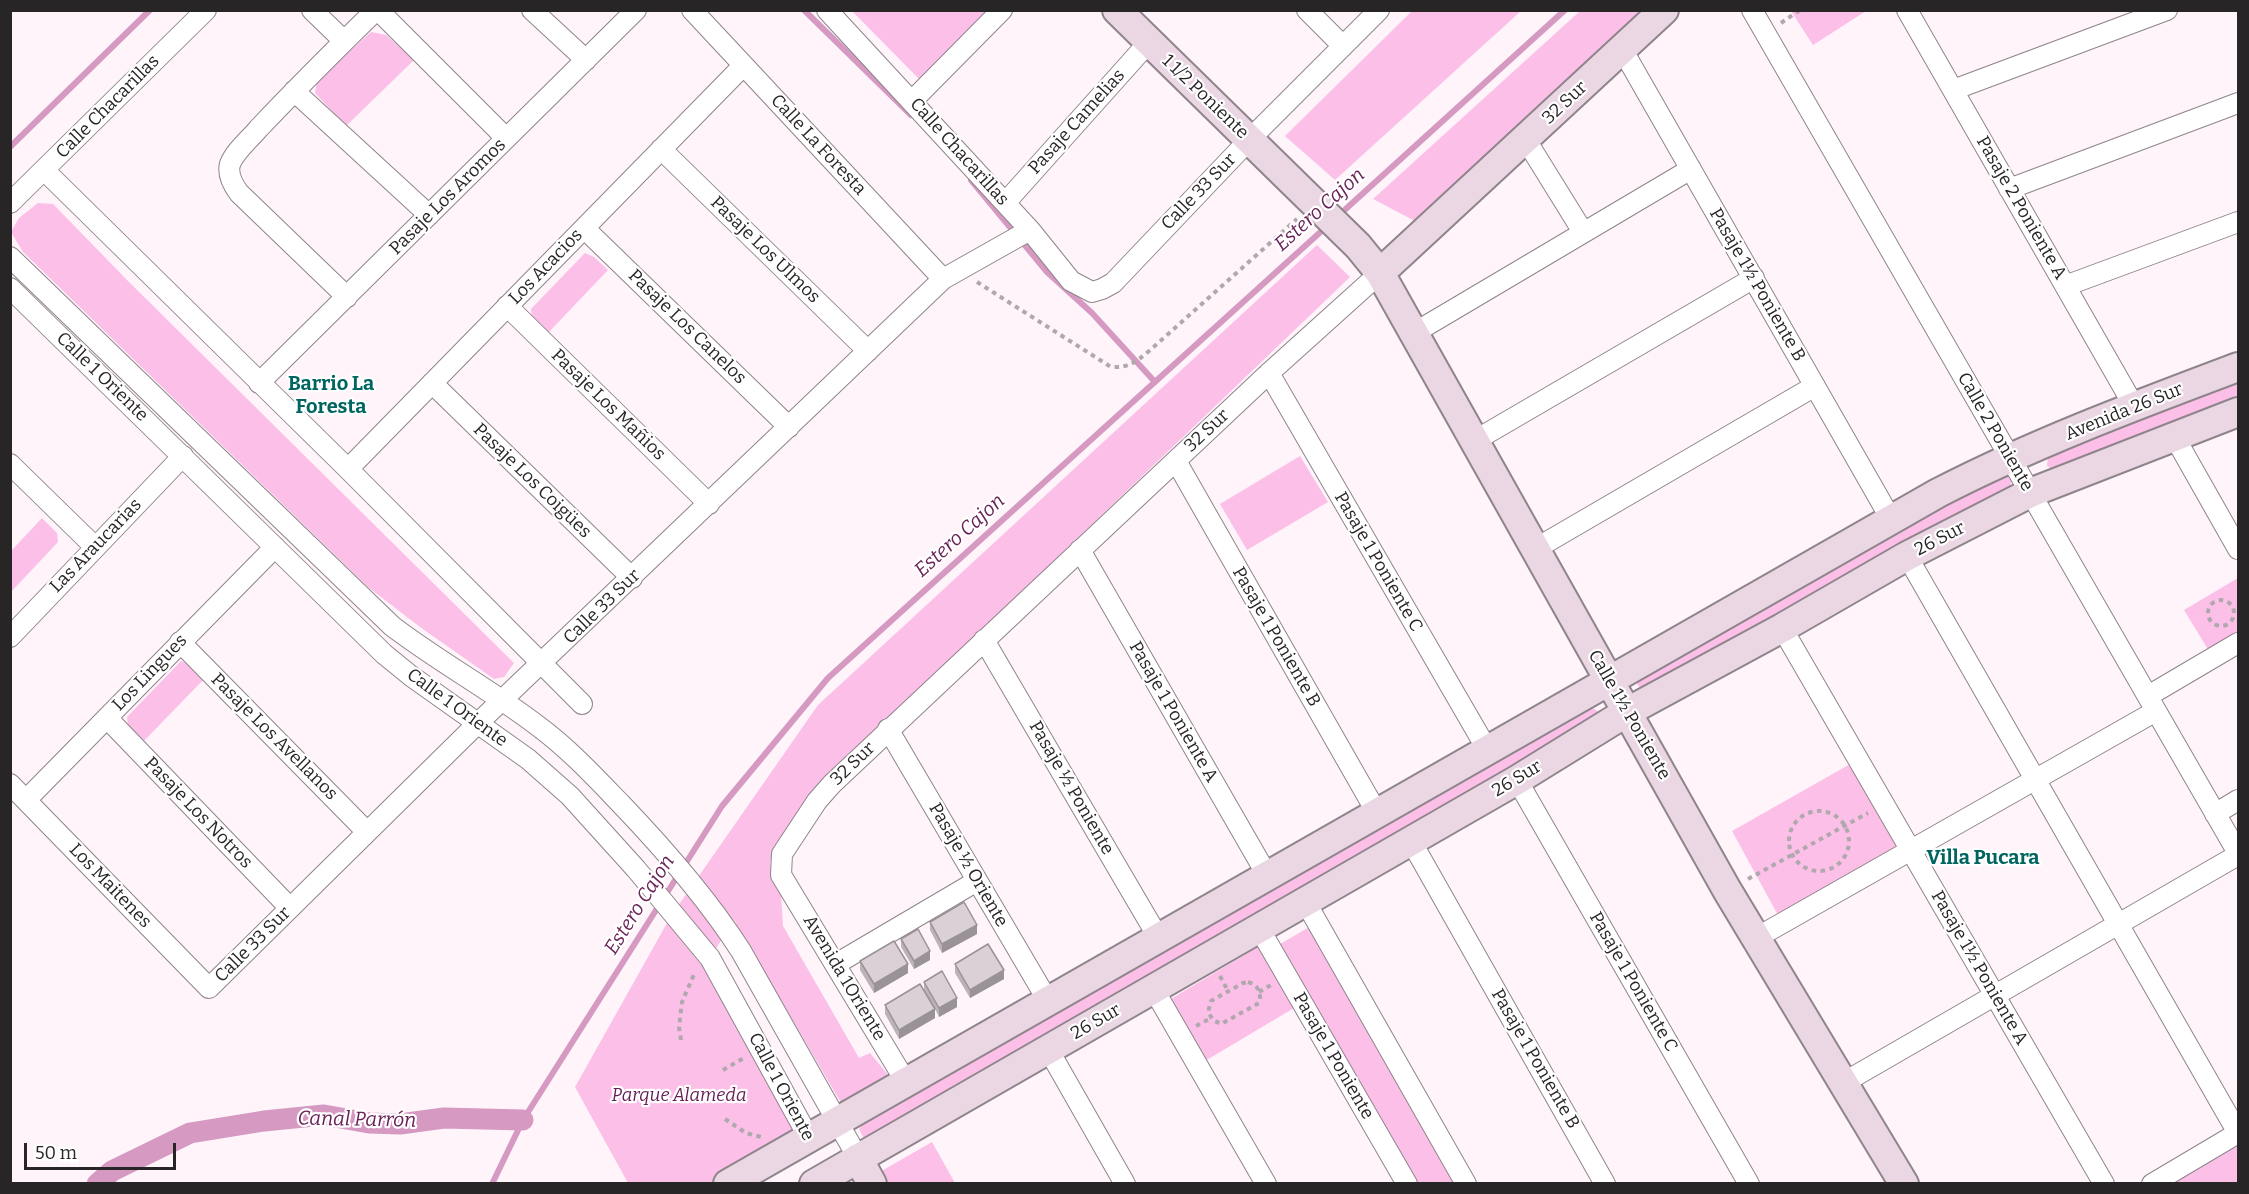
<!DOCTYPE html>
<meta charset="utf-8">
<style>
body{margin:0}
#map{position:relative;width:2249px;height:1194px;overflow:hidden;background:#fef4fa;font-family:Bitter,serif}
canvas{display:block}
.frame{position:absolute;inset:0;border:12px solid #282527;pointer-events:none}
.scale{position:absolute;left:24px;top:1143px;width:152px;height:27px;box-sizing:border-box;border:3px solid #282527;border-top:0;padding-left:8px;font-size:18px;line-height:21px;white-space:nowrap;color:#282527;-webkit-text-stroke:4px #fff;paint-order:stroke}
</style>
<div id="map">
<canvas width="2249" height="1194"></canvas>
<div class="frame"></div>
<div class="scale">50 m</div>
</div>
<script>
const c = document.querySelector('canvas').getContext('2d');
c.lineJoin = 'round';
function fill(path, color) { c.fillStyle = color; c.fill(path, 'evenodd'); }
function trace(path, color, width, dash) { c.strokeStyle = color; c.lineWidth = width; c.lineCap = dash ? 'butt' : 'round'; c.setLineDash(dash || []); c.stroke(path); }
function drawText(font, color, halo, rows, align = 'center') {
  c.font = font + ' Bitter,serif'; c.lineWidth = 4.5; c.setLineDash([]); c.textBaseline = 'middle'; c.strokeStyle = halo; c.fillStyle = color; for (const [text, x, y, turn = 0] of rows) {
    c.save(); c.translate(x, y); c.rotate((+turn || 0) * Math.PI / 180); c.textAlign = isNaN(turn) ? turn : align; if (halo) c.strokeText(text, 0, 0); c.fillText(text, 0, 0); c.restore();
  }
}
const green = new Path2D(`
 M852 11H986L919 79Z
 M1412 11H1521L1335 180 1285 136Z
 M1580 11H1646L1415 221 1373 199Z
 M1791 11H1866L1813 45Z
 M371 32 386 35 414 60 346 126 315 93 317 81Z
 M38 203 53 204 128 281 514 663 504 677 494 679 420 627 368 587 23 252 11 232 19 218Z
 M1317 245 1350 277 818 787 770 863 781 895 783 926 859 1058 870 1053 890 1077 844 1108 734 920 710 958 803 1147 738 1183H628L575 1087 671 916 818 705Z
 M585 253 594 257 608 270 547 334 532 319 531 309Z
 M2238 381V403L2055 471 2047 466 2048 454Z
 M1300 456 1328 502 1247 550 1220 504Z
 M2007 472 2012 478 2010 488 1650 691C1642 689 1638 689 1636 680L1884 532Z
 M42 518 57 533 58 542 11 592V551Z
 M2238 578V640L2212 656 2184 610Z
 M181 661 190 665 204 679 143 742 128 727 127 717Z
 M1590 706 1599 712 1600 717 867 1140 863 1137 859 1129 864 1122Z
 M1852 763 1900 848 1779 917 1732 831Z
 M1311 926 1460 1183H1412L1275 947Z
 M1258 947 1294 1008 1205 1061 1169 1000Z
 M932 1142 955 1183H884L878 1173Z
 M2238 1142V1183H2169Z`);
const stream = new Path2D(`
 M804 10 911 115
 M10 147 150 10
 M971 180 1047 272 1092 313 1155 382
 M1338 216 1565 10
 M492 1184 523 1120 722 806 828 678 1326 227`);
const canal = new Path2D(`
 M97 1184 112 1171 190 1133 264 1121 324 1115 369 1123 400 1124 444 1118 523 1120`);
const path = new Path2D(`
 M1781 23 1800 10
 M977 282 1111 367C1128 368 1136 362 1149 351L1297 219
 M2208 613a13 13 0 1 1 26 0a13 13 0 1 1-26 0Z
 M1789 841a30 30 0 1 1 60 0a30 30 0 1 1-60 0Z
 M1748 879 1868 813
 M1220 976 1228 991
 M1248 982C1258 985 1262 993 1259 1003L1221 1024 1213 1020 1208 1012 1211 1001 1243 983Z
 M1259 992 1271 985
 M1196 1026 1211 1018
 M681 1040 679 1027 682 1002 695 972
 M723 1070 744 1058
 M725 1119 746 1133 761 1137`);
const street = new Path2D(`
 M312 10 344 41
 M378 10 506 138
 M532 10 586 60
 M692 10 943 279
 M827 10 1030 230 1071 281 1092 292 1102 289 1113 283 1249 140 1379 10
 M1307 10 1343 46
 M1752 10 2238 853
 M1907 10 2134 406
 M1622 49 1892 521
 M1953 90 2167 10
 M294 91 429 215
 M912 101 1002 10
 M1526 140 1583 232
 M661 149 868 351
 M44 170 348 469 582 704
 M2009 189 2238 103
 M10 203 206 10
 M1005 203 1149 42
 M584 228 789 427
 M10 257 392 626C439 662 491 690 538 726 569 749 594 776 621 804 665 850 707 898 741 951L858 1158
 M2065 286 2238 222
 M10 288 384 654 411 676 528 759 570 796 636 869 710 958 809 1138
 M347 297 239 193C233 185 227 175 230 164 235 151 250 139 259 128 297 88 336 49 376 10
 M507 306 709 504
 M1414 333 1691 169
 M1269 373 1488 751
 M259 383 636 10
 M432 383 632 578
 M2174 436 2238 549
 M1474 441 1754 278
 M1176 461 1377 813
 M10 464 95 547
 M348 469 743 66
 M1535 549 1815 386
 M1080 550 1267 875
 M1907 556 2238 1133
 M1782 628 2104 1184
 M10 637 183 456
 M984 640 1158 937
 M180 642 367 832
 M2148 696 2238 643
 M107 718 290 908
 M888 729 1048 1001
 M1517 780 1749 1184
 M10 784 209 988 477 724 943 279 1030 230
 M26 800 275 547
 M2215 814 2238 800
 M1411 841 1605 1184
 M1305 901 1466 1184
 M1259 928 1407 1184
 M1756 938 2156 711
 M836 964 977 881
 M1153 988 1266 1184
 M1048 1049 1125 1184
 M906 1082 781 875 782 854 817 801 832 784 1269 373 1380 273
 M1843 1083 2238 855
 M2152 1184 2238 1133`);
const secondary = new Path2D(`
 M1117 10 1358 246 1380 273 1727 890 1904 1184
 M1380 273 1664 10
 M858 1158 872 1184
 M728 1184 1938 493C2035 443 2137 405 2238 367
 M814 1184 1517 780 1627 712 1782 628 1907 556 2030 493 2238 412`);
const wall = new Path2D(`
 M930 922 977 934 942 953 930 930Z
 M901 939 930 960 914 969 901 947Z
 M860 961 908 973 874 993 860 970Z
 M955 964 1004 979 970 998 955 973Z
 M924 982 957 1007 939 1017 935 1009V1018L899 1039 885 1014V1005L924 990Z`);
const shadedWall = new Path2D(`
 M977 925V934L942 953V944Z
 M930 951V960L914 969V961Z
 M908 964V973L874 993V984Z
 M1004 970V979L970 998V990Z
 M957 998V1007L939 1017V1008Z
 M935 1009V1018L899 1039V1030Z`);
const building = new Path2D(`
 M964 902 977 925 942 944 930 922Z
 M918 929 930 951 914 961 901 939Z
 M894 941 908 964 874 984 860 961Z
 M988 944 1004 970 970 990 955 964Z
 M942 971 957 998 939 1008 924 982Z
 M920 984 935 1009 899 1030 885 1005Z`);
const streetNames = [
 ["1 1/2 Poniente",1205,97,44],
 ["32 Sur",1565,103,-43],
 ["Calle Chacarillas",108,107,-45],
 ["Pasaje Camelias",1077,122,-48],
 ["Calle La Foresta",818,145,47],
 ["Calle Chacarillas",959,152,48],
 ["Calle 33 Sur",1199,192,-46],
 ["Pasaje Los Aromos",448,197,-45],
 ["Pasaje 2 Poniente A",2021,208,60],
 ["Pasaje Los Ulmos",765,250,44],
 ["Los Acacios",546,267,-46],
 ["Pasaje 1½ Poniente B",1757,285,60],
 ["Pasaje Los Canelos",687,327,44],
 ["Calle 1 Oriente",102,377,44],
 ["Pasaje Los Mañios",608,405,44],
 ["Avenida 26 Sur",2124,412,-22],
 ["32 Sur",1207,431,-43],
 ["Calle 2 Poniente",1995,432,60],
 ["Pasaje Los Coigües",532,481,44],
 ["26 Sur",1940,539,-27],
 ["Las Araucarias",96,546,-46],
 ["Pasaje 1 Poniente C",1378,562,60],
 ["Calle 33 Sur",602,607,-44],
 ["Pasaje 1 Poniente B",1276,637,60],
 ["Los Lingues",150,673,-46],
 ["Calle 1 Oriente",457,708,36],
 ["Pasaje 1 Poniente A",1173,712,60],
 ["Calle 1½ Poniente",1629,715,60],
 ["Pasaje Los Avellanos",274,737,45],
 ["32 Sur",853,764,-44],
 ["26 Sur",1517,779,-31],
 ["Pasaje ½ Poniente",1071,788,60],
 ["Pasaje Los Notros",198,813,46],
 ["Pasaje ½ Oriente",968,865,60],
 ["Los Maitenes",110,886,46],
 ["Calle 33 Sur",253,945,-45],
 ["Pasaje 1½ Poniente A",1979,968,60],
 ["Avenida 1Oriente",844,978,59],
 ["Pasaje 1 Poniente C",1633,982,60],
 ["26 Sur",1096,1022,-30],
 ["Pasaje 1 Poniente",1333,1056,60],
 ["Pasaje 1 Poniente B",1535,1059,60],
 ["Calle 1 Oriente",781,1087,62]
];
const parkNames = [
 ["Parque Alameda",679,1096]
];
const waterNames = [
 ["Estero Cajon",1320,210,-42],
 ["Estero Cajon",960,536,-42],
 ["Estero Cajon",640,905,-58],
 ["Canal Parrón",357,1120,1]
];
const neighbourhoodNames = [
 ["Barrio La",331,384],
 ["Foresta",331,407],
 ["Villa Pucara",1983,858]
];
fill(green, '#fcbfe8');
trace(stream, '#d599c2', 6);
trace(canal, '#d599c2', 21);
trace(street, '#8e858a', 22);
trace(secondary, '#8e858a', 32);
trace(path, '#afa8ad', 4, [4.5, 4.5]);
trace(street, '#fff', 20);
trace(secondary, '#ebd6e4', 28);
fill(wall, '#bbb3b8');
fill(shadedWall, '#999296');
fill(building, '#dad0d6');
trace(building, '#999296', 1.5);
drawText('18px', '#282527', '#fff', streetNames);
drawText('italic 18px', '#651e54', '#fff', parkNames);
drawText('italic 20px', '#692257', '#fff', waterNames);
drawText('bold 20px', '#006560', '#fff', neighbourhoodNames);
</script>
